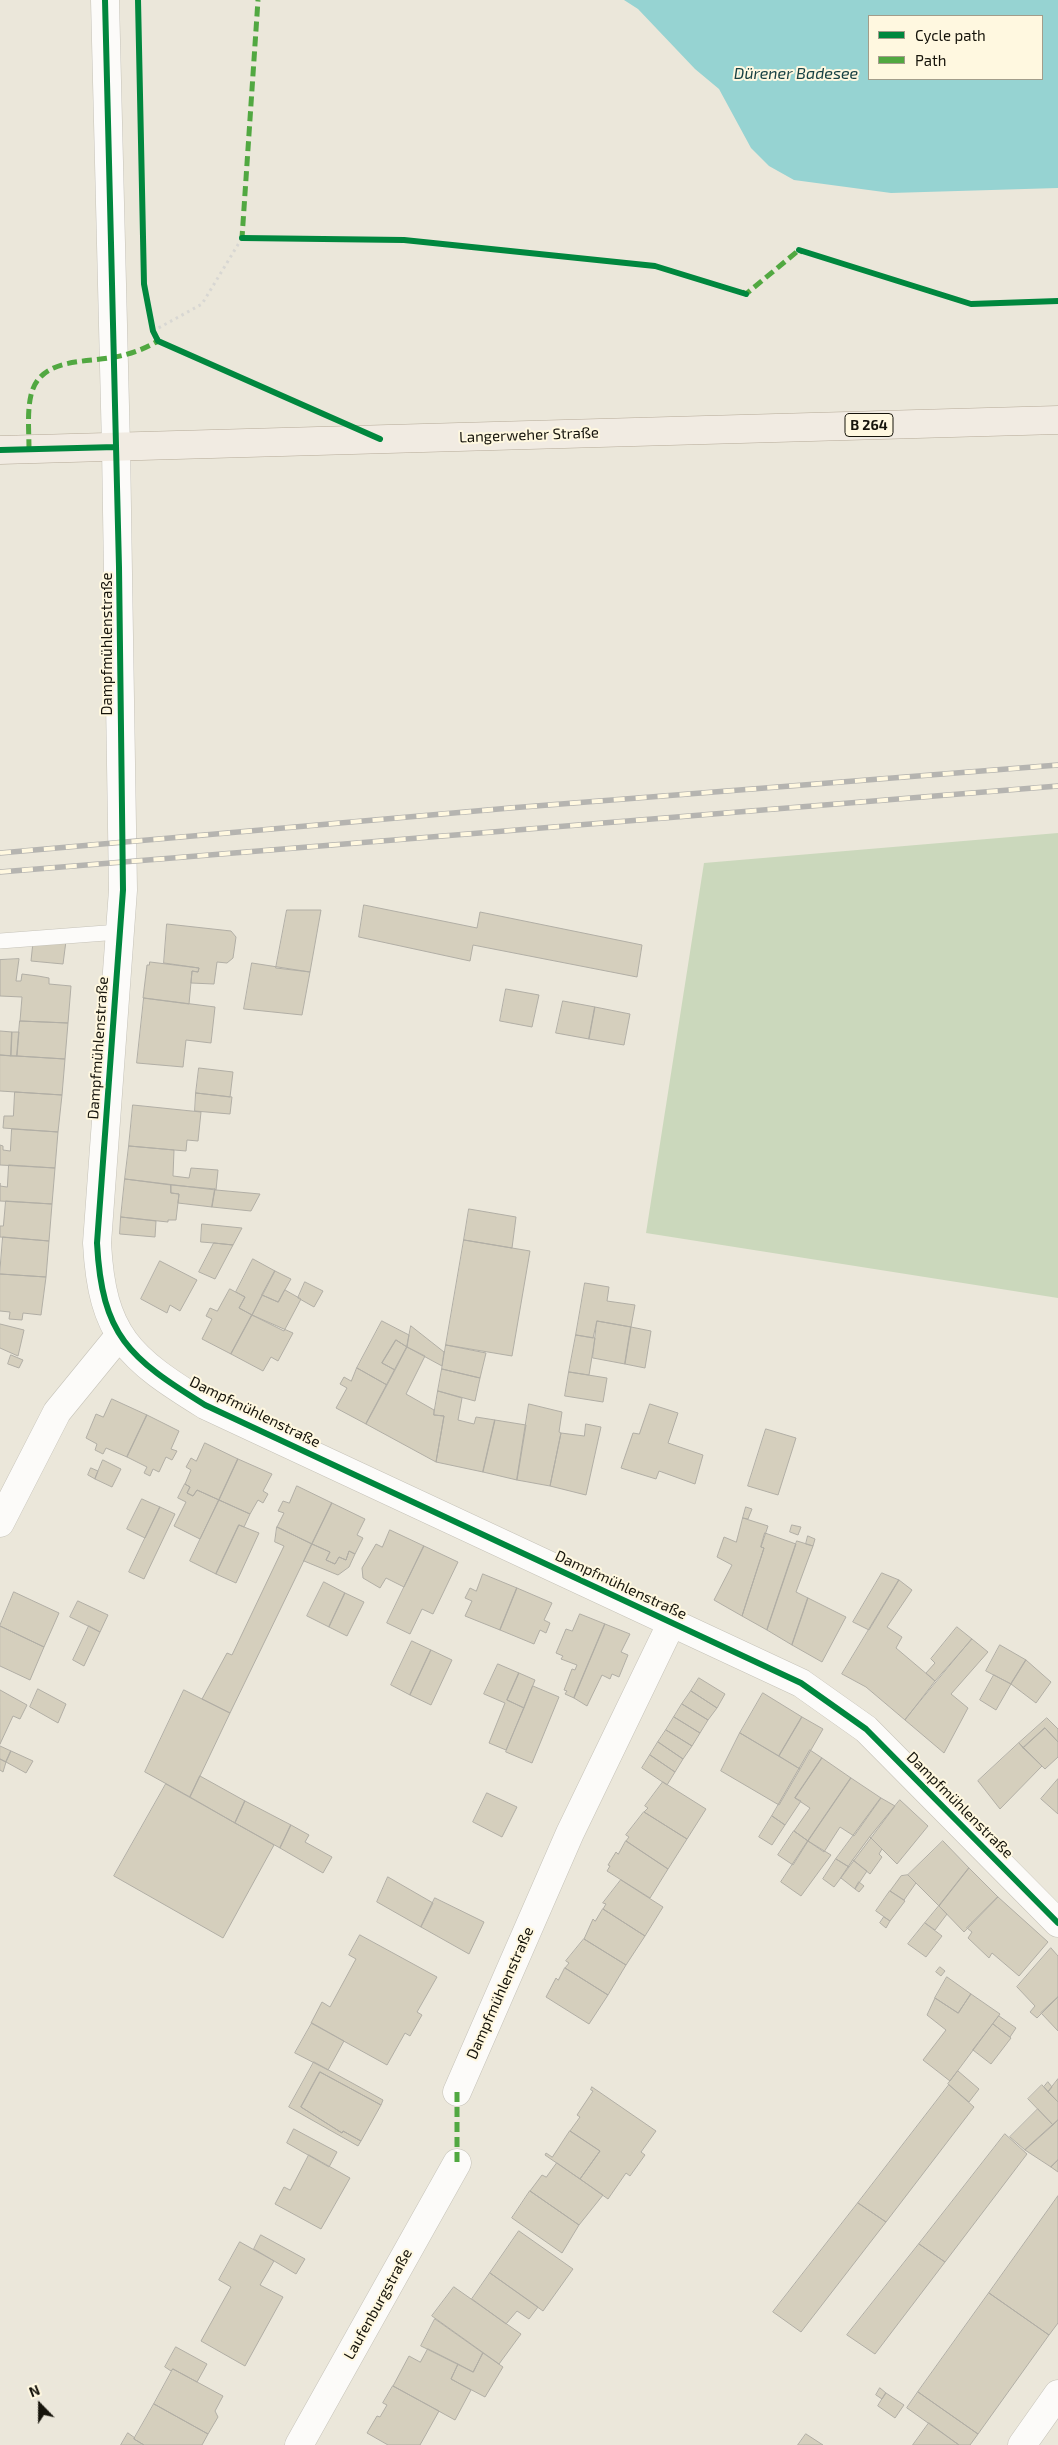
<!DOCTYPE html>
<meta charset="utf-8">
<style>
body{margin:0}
#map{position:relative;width:1058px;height:2445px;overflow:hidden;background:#ebe7da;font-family:"Exo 2",sans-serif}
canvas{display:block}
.legend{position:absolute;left:868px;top:15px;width:175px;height:65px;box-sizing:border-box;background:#fff8e0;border:1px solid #a29d8b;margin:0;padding:6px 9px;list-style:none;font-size:15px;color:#16140b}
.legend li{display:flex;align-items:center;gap:10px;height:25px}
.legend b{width:25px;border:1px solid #a29d8b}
.north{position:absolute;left:15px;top:2380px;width:50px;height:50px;-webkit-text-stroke:4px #fff8e0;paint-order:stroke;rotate:338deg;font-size:14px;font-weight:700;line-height:20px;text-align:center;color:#16140b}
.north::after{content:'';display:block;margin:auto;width:18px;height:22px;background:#16140b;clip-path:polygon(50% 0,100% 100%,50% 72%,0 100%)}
</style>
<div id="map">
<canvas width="1058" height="2445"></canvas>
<ul class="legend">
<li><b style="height:6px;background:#00873e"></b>Cycle path</li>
<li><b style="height:6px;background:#51a841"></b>Path</li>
</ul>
<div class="north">N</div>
</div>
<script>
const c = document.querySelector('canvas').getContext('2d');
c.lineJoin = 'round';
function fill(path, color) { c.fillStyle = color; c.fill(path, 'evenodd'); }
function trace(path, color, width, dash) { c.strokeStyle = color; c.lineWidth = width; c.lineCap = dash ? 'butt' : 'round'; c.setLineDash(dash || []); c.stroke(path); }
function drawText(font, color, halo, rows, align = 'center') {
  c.font = font + ' "Exo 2",sans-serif'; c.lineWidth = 4; c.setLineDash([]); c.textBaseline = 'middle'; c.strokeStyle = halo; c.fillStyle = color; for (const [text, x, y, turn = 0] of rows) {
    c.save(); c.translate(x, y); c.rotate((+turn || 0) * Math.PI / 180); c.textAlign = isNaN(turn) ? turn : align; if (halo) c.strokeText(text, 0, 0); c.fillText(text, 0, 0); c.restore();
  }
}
const green = new Path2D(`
 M1058 833V1298L646 1233 704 863Z`);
const water = new Path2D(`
 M624 0H1058V188L891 193 794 180 769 166 751 148 719 89 695 69 638 9ZM869 16H1042V79H869Z`);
const building = new Path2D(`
 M364 905 477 928 480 912 642 945 637 977 473 945 470 961 359 937Z
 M287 910H321L310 972 276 968Z
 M167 924 231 931 236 937 233 958 227 963 217 962 214 984 191 983 192 971 198 972 199 968 164 963Z
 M66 941 63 964 31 961 33 942Z
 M19 959 16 981H21L22 974 38 976 49 978V984L71 986 68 1023 20 1021 22 997 0 996V960Z
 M150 962 199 968 198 972 192 971 189 1004 143 998 147 965H149Z
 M252 963 310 972 302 1015 244 1009Z
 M506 989 539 995 532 1027 500 1021Z
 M144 998 215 1007 211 1043 186 1040 183 1067 137 1063Z
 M563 1001 595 1007 589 1039 556 1033Z
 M595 1007 630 1014 624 1045 589 1039Z
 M20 1021 68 1023 65 1059 17 1056Z
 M0 1031 12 1032 11 1056 0 1055Z
 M12 1032H19L17 1056H11Z
 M0 1055 65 1059 62 1095 0 1091Z
 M199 1068 233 1072 230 1097 196 1093Z
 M15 1092 62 1095 58 1132 3 1128 4 1116H13Z
 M196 1093 232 1097 230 1114 195 1111Z
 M133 1105 201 1112 198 1141 187 1140 186 1151 129 1146Z
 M12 1129 58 1132 55 1168 0 1165V1145L3 1146V1150L10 1151Z
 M129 1146 174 1150 173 1176 189 1178 191 1168 218 1170 216 1190 125 1179Z
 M9 1165 55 1168 52 1204 0 1201V1183V1186L7 1187Z
 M125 1179 171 1185V1193L179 1194 176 1220H168V1222L121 1217Z
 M171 1185 215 1189 212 1207 178 1203 179 1194 171 1193Z
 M215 1189 216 1190 260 1194 251 1211 212 1207Z
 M6 1201 52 1204 49 1241 0 1237V1226H3Z
 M469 1209 516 1217 512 1248 464 1240Z
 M121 1217 156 1221 155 1237 120 1234Z
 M202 1224 242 1228 233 1245 214 1243 201 1242Z
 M3 1237 49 1241 46 1277 0 1274Z
 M464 1240 530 1251 512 1356 446 1345Z
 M214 1243 233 1245 215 1279 199 1272Z
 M253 1259 275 1271 252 1315 239 1308 245 1297 236 1292Z
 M160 1261 197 1280 180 1311 170 1305 167 1313 141 1299Z
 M275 1271 291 1279 278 1302 262 1295Z
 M0 1274 46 1277 41 1315 23 1313 22 1320 9 1319 10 1312 0 1311Z
 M305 1282 323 1291 314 1307 298 1298Z
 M585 1283 609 1287 607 1301 635 1305 631 1327 597 1321 593 1338 576 1335Z
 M230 1289 245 1297 239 1308 252 1315 231 1354 202 1339 212 1319 206 1316 210 1308 217 1311Z
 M285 1290 301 1299 284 1331 252 1315 262 1295 278 1302Z
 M252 1315 293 1333 278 1361 271 1357 263 1371 231 1354Z
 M382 1321 409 1335 407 1347 396 1340 382 1363 395 1370 387 1385 357 1368Z
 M597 1321 631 1327 625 1364 593 1358Z
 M0 1324 24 1330 18 1356 0 1348Z
 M411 1326 444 1352 442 1366 407 1347Z
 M631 1327 651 1331 645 1368 625 1364Z
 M576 1335 595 1338 589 1375 569 1372Z
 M396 1340 407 1347 395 1370 382 1363Z
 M446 1345 486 1353 480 1378 442 1369Z
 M407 1347 425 1356 406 1394 434 1410V1415L444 1416 436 1462 366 1424Z
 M11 1355 23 1360 19 1368 8 1364Z
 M357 1368 387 1385 366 1424 336 1408 347 1388 340 1384 344 1377 351 1381Z
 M442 1369 480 1378 475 1401 438 1391Z
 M569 1372 607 1378 603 1402 565 1396Z
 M438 1391 462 1398 458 1420 474 1424 476 1417 495 1420 483 1472 436 1462 444 1416 434 1415Z
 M112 1399 147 1415 127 1457 106 1448 103 1454 95 1450 97 1444 86 1438 96 1414 103 1417Z
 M529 1404 562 1412 559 1432 561 1433 550 1486 517 1480Z
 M650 1404 678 1413 668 1443 703 1455 695 1484 659 1471 656 1479 621 1468 633 1433 639 1434Z
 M147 1415 179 1431 171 1449 177 1451 172 1460 166 1457 159 1472 153 1469 150 1476 144 1473 147 1467 127 1457Z
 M495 1420 526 1425 517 1480 483 1472Z
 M586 1424 601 1427 586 1495 550 1486 561 1433 584 1436Z
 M766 1429 796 1438 778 1495 748 1486Z
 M205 1443 238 1459 219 1500 197 1490 193 1496 187 1493 190 1487 185 1484 191 1470 186 1467 191 1458 196 1461Z
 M238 1459 272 1474 263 1491 268 1494 263 1503 258 1500 250 1514 219 1500Z
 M103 1460 121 1469 112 1487 95 1479Z
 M91 1468 98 1471 95 1479 88 1475Z
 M185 1484 190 1487 187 1493 193 1496 197 1490 219 1500 200 1539 174 1526 186 1502 178 1498Z
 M297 1486 332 1503 312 1544 277 1527 284 1513 278 1511 283 1501 289 1503Z
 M142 1499 160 1507 145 1538 127 1529Z
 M219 1500 250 1514 244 1527 239 1525 216 1574 190 1561Z
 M332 1503 365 1519 357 1535 363 1538 355 1554 349 1551 346 1560 339 1557 335 1564 326 1560 330 1552 312 1544Z
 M160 1507 175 1514 144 1579 129 1572Z
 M746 1507 752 1509 748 1519 743 1518Z
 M743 1518 768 1526 761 1547 764 1548 742 1616 714 1600 732 1565 717 1557 724 1537 736 1542Z
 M239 1525 259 1533 236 1583 216 1574Z
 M792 1525 801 1527 798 1535 790 1532Z
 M277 1527 312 1544 230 1713 202 1699 227 1653 232 1655 284 1546 275 1542Z
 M390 1530 424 1546 404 1587 386 1578 380 1588 363 1578 362 1568 376 1544 382 1547Z
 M765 1533 796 1544 767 1630 742 1616 764 1548 761 1547Z
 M808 1536 815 1539 813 1546 806 1544Z
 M797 1541 813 1546 796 1592 808 1598 792 1645 767 1630Z
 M312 1544 330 1552 326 1560 335 1564 339 1557 346 1560 349 1551 355 1554 349 1567 338 1575 304 1561Z
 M424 1546 458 1562 433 1614 422 1609 410 1634 387 1623Z
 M882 1573 899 1580 869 1630 853 1622Z
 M483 1574 517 1588 500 1630 465 1616 472 1601 465 1598 470 1588 476 1591Z
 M899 1580 912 1590 887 1627 902 1637 896 1648 935 1681 905 1720 866 1687 842 1674Z
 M324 1582 345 1593 329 1627 307 1616Z
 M517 1588 552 1603 544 1620 550 1623 546 1633 540 1630 534 1644 500 1630Z
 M14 1592 59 1613 44 1647 0 1626Z
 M345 1593 364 1602 347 1636 329 1627Z
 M808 1598 846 1617 822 1662 792 1645Z
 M78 1601 108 1615 100 1632 70 1617Z
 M580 1614 605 1624 574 1698 565 1694 567 1691 564 1690 572 1669 575 1670 577 1665 561 1659 563 1656 556 1653 566 1629 572 1631Z
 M605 1624 630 1634 621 1652 628 1655 619 1677 612 1674 610 1679 602 1675 587 1706 574 1698Z
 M0 1626 44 1647 30 1680 0 1666Z
 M89 1626 100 1632 84 1666 73 1660Z
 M957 1627 972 1639 935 1681 926 1673 935 1663 931 1659Z
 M972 1639 988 1652 951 1694 968 1708 944 1753 905 1720Z
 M412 1641 431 1650 410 1695 391 1685Z
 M1000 1645 1026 1660 1011 1684 986 1671Z
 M431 1650 452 1660 431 1705 410 1695Z
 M1026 1660 1051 1682 1036 1703 1011 1684Z
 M498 1664 519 1673 507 1700 524 1708 506 1750 489 1743 505 1703 484 1694Z
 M519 1673 535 1680 524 1708 507 1700Z
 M994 1675 1011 1684 996 1710 980 1700Z
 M699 1678 725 1694 717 1708 691 1691Z
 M533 1686 559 1697 532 1763 506 1752Z
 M38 1689 66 1704 58 1723 30 1707Z
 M0 1690 27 1705 20 1719 13 1716 0 1744Z
 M184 1690 230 1713 190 1797 145 1772Z
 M691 1691 717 1708 708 1720 682 1704Z
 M763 1693 802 1717 779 1756 740 1733Z
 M682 1704 708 1720 700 1733 674 1717Z
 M674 1717 700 1733 692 1746 666 1730Z
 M802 1717 823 1729 800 1769 779 1756Z
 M1047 1718 1058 1729V1742L1045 1728 1023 1748 1019 1743Z
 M1045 1728 1058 1742V1757L1045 1769 1023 1748Z
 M666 1730 692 1746 683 1759 658 1742Z
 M740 1733 800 1769 779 1805 721 1771Z
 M658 1742 683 1759 675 1772 650 1755Z
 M1019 1743 1042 1766 1000 1809 978 1781Z
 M0 1746 11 1751 6 1762 0 1759Z
 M810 1750 822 1758 795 1798 801 1801 785 1825 772 1816Z
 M11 1751 33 1761 26 1773 6 1762Z
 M650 1755 675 1772 667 1785 642 1768Z
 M822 1758 851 1778 808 1841 794 1831 810 1808 795 1798Z
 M0 1759 6 1762 3 1772 0 1770Z
 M200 1776 245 1801 235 1823 190 1797Z
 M851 1778 881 1798 854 1836 840 1827 824 1852 808 1841Z
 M1058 1779V1814L1041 1799Z
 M663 1782 706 1809 687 1839 644 1812 648 1808 645 1806Z
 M166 1784 274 1845 223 1938 114 1876Z
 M487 1793 517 1807 502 1837 473 1822Z
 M881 1798 895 1806 849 1867 836 1859Z
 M900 1800 928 1826 897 1864 870 1837Z
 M245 1801 291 1825 280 1848 235 1823Z
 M644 1812 687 1839 668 1869 626 1841 629 1837 626 1835Z
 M772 1816 785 1825 772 1845 759 1837Z
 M291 1825 309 1835 305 1842 332 1857 323 1873 280 1848Z
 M794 1831 808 1841 793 1865 778 1855Z
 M870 1837 882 1849 879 1854 882 1857 870 1874 853 1860Z
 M626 1841 668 1869 650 1898 607 1871 610 1866 608 1865 616 1852 618 1854Z
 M808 1841 831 1855 801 1896 781 1882Z
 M943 1841 969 1868 939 1906 908 1875Z
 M836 1859 849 1867 834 1887 823 1879Z
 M853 1860 867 1871 855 1889 841 1878Z
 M969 1868 998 1897 964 1932 939 1906Z
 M908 1875 916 1883 904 1900 890 1891 901 1876Z
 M388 1877 433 1903 421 1927 377 1902Z
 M621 1880 663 1907 645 1936 603 1909 606 1904 603 1903Z
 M859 1882 864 1886 859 1892 855 1889Z
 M890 1891 905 1901 890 1921 876 1911Z
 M998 1897 1048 1942 1019 1976 992 1953 989 1958 968 1938 972 1932 967 1928Z
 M435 1898 484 1922 469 1954 421 1927Z
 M939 1906 947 1914 935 1930 925 1923Z
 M603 1909 645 1936 626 1965 584 1939 593 1919 595 1921Z
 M884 1917 890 1921 886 1928 880 1923Z
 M925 1923 942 1936 926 1957 908 1944Z
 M360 1935 437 1977 417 2012 422 2015 410 2036 405 2033 387 2065 311 2023 322 2002 330 2007 356 1959 349 1955Z
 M584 1939 626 1965 608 1995 565 1968 569 1963 566 1961Z
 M1051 1948 1058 1956V1997L1037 2018 1030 2012 1035 2006 1017 1987Z
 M940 1967 945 1971 941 1976 936 1972Z
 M565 1968 608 1995 589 2024 546 1997 556 1978 558 1980Z
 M947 1977 971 1994 958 2013 935 1998Z
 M971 1994 1000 2014 950 2081 923 2060 946 2030 927 2015 935 1998 958 2013Z
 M1058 1997V2031L1041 2013Z
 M999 2016 1016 2028 1010 2037 993 2024Z
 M312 2023 344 2041 328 2070 295 2053Z
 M993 2024 1011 2038 991 2064 973 2050Z
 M314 2062 383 2100 381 2105 320 2072 301 2107 342 2133 343 2131 361 2141 358 2146 289 2107Z
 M958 2071 979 2089 969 2102 948 2084Z
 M320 2072 381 2105 361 2141 343 2131 342 2133 301 2107Z
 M1058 2079V2102L1048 2092Z
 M1048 2082 1052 2087 1048 2092 1044 2087Z
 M949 2085 974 2107 886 2222 858 2203Z
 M1042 2085 1058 2102V2120L1053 2125 1028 2099Z
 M592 2087 656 2131 641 2152 645 2155 630 2176 626 2173 608 2199 580 2179 600 2151 570 2131 580 2117 577 2115 593 2091 591 2090Z
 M1038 2109 1053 2125 1025 2150 1010 2137Z
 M1058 2120V2160L1051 2167 1025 2150Z
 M294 2129 337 2152 329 2167 287 2143Z
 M570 2131 600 2151 580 2179 545 2155 546 2153 552 2157Z
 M1005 2134 1027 2154 945 2262 919 2244Z
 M309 2155 350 2178 321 2229 275 2204 284 2187 290 2190Z
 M1058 2160V2172L1051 2167Z
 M557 2163 603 2195 579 2225 530 2191 542 2175 546 2177Z
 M530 2191 579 2225 562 2253 512 2218Z
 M1058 2196V2323L1049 2335 989 2293Z
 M858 2203 886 2222 801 2332 773 2312Z
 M519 2231 573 2269 543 2311 490 2273Z
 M261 2235 305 2259 296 2274 254 2249Z
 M240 2242 274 2261 260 2285 283 2297 245 2366 201 2341 231 2287 219 2280Z
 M919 2244 945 2262 875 2354 847 2335Z
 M490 2273 538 2307 529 2319 517 2311 506 2324 472 2299Z
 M454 2287 521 2334 499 2364 432 2316Z
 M989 2293 1049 2335 978 2434 918 2392Z
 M435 2319 483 2353 473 2372 421 2346Z
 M176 2347 207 2364 197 2382 173 2369 171 2371 165 2367Z
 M428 2349 458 2364 451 2379 471 2390 455 2420 393 2386 409 2356 420 2362Z
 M483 2353 503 2367 485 2397 451 2379 458 2364 473 2372Z
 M173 2369 223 2396 215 2411 218 2417 208 2434 154 2404Z
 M393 2386 439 2411 420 2445H388L367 2433 377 2416 380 2417 387 2405 383 2403Z
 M880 2388 886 2393 882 2399 876 2395Z
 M918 2392 978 2434 970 2445H959L907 2408Z
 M886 2393 904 2405 895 2418 878 2406Z
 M154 2404 208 2434 202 2445H144L134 2439Z
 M929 2423 959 2445H913Z
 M128 2433 135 2438 134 2439 144 2445H121Z
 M806 2434 823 2445H798Z`);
const path = new Path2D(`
 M153 331 202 304 242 238`);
const service = new Path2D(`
 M0 941 119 932`);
const minor = new Path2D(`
 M116 447 123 890 97 1243C102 1336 129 1358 205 1405L801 1683 866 1729 1058 1923
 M0 1523 57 1412 119 1336
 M457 2092 570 1833 672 1622
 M299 2445 457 2163
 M1022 2445 1058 2394`);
const tertiary = new Path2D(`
 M105 0 116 447`);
const primary = new Path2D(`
 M0 450 1058 420`);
const rail = new Path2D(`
 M0 853 510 808 1058 765
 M0 872 1058 786`);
const quiet = new Path2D(`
 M245 238H242L258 0
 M742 292 746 294 799 250 803 252
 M29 449C29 432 27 412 31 395 40 357 86 363 115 357 131 354 144 349 158 341L157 338
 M457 2092V2163`);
const cycleway = new Path2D(`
 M105 0 119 567 123 890 97 1243C102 1336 129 1358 205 1405L801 1683 866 1729 1058 1923
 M138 0 144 284 153 331 158 341 380 439
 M242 238 404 240 655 266 746 294
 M799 250 971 304 1058 301
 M0 450 116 447`);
const shields = [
 [869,425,48]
];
const shieldNames = [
 ["B 264",869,425]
];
const streetNames = [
 ["Langerweher Straße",529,435,-2],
 ["Dampfmühlenstraße",107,644,-90],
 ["Dampfmühlenstraße",98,1048,-86],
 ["Dampfmühlenstraße",255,1412,26],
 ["Dampfmühlenstraße",621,1585,25],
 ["Dampfmühlenstraße",960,1805,45],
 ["Dampfmühlenstraße",500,1993,-66],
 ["Laufenburgstraße",378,2304,-61]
];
const waterNames = [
 ["Dürener Badesee",796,74]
];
fill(green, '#cbd8bc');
fill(water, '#96d3d2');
fill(building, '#d5cfbd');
trace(building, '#b1aea5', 1);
trace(service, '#c5c2b8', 16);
trace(minor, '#c5c2b8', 29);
trace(tertiary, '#c5c2b8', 29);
trace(primary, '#b5aa98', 29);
trace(path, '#d8d7d3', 3, [2.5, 4]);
trace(service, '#fcfbf9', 15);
trace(minor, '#fcfbf9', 28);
trace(tertiary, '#fcfbf9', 28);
trace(primary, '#f1ebe2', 28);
trace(rail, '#b5b4b0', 5.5);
trace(rail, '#fff8e0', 4, [11]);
trace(quiet, '#51a841', 5, [10, 5]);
trace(cycleway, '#00873e', 6);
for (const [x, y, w] of shields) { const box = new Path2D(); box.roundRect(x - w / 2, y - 11.5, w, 23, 4); c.fillStyle = '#fff8e0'; c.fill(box); trace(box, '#16140b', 1); }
drawText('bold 14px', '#16140b', null, shieldNames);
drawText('15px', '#16140b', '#fff8e0', streetNames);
drawText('italic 16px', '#184143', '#fff8e0', waterNames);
</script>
